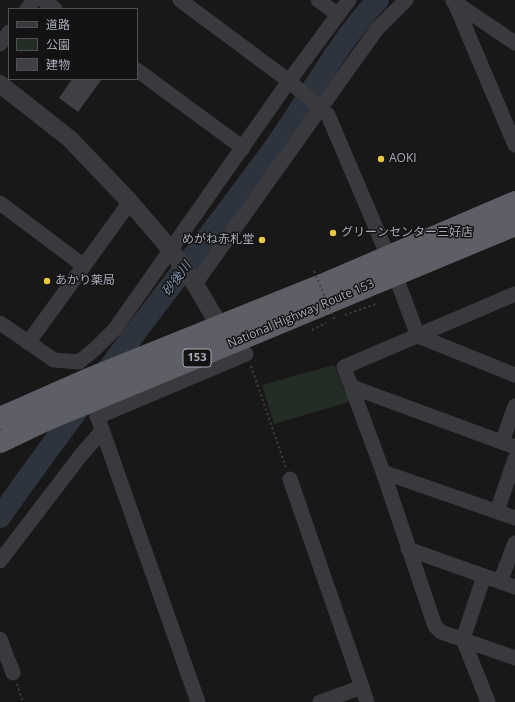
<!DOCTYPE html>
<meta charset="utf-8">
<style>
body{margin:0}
#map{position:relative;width:515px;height:702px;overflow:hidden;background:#181819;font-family:"Open Sans","Noto Sans JP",sans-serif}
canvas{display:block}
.legend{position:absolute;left:8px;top:8px;width:130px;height:72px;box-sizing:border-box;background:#131314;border:1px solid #4f5156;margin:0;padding:5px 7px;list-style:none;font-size:12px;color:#aaadb9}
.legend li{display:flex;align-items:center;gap:8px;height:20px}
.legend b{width:20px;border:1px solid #4f5156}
</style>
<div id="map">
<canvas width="515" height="702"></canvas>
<ul class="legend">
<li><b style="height:5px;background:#39393e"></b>道路</li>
<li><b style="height:11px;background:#242c26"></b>公園</li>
<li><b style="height:11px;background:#3f4043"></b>建物</li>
</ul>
</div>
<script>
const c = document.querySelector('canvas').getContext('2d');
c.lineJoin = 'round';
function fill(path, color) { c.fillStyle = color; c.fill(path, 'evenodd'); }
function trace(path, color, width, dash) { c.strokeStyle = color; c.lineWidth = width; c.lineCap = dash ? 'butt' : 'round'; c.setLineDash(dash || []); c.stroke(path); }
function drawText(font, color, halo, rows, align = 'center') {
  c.font = font + ' "Open Sans","Noto Sans JP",sans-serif'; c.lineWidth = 3; c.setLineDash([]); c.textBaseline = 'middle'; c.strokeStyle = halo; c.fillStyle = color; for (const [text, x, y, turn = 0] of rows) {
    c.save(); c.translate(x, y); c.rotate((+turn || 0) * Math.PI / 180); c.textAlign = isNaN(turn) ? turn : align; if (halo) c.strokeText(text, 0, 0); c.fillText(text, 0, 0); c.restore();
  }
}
const green = new Path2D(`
 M334 365 349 402 274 424 262 385Z`);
const river = new Path2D(`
 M0 517C86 394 180 276 269 155 307 104 334 46 378 0`);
const building = new Path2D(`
 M72 79H102L78 112 59 98Z`);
const path = new Path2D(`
 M345 315 376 304
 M312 330 326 323
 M251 366 286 468
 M17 684 23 702`);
const minor = new Path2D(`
 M43 0 55 9
 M180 0 289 81 328 115 388 256 418 336 515 375
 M318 0 337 14
 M453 1 515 43
 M454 1 515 145
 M27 9 34 0
 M0 44 9 32
 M137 70 243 148
 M0 203 84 266
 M195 284 377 29 406 0
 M515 294 344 367 383 472 435 626 441 632 515 658
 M0 323 54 360 79 362 95 349 115 329 289 81 349 0
 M28 343 130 202
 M352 387 515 447
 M92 401 198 702
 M97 417 246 354
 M502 442 515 406
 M383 472 515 518
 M290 479 362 687 320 702
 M497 511 515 459
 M408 549 515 587
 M0 561 81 455 102 431
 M484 576 463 639 488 702
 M500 582 515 543
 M0 639 13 673
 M362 687 367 702`);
const tertiary = new Path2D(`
 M0 84 70 139 130 202 171 250 195 284 219 325`);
const trunk = new Path2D(`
 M0 418 86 380 324 284 515 202
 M0 442 46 420 515 225`);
const pathBridge = new Path2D(`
 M314 271 335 320`);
const markers = [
 [381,159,4,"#e9c940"],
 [333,233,4,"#e9c940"],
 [262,240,4,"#e9c940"],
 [47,281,4,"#e9c940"]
];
const shields = [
 [197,358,28]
];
const shieldNames = [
 ["153",197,358]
];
const poiNames = [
 ["AOKI",389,159],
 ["グリーンセンター三好店",341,233],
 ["めがね赤札堂",254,240,"right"],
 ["あかり薬局",55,281]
];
const streetNames = [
 ["National Highway Route 153",301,314,-23]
];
const waterNames = [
 ["砂後川",177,279,-53]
];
fill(green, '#242c26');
trace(river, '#2e343d', 22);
fill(building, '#3f4043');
trace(path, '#3f4045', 2, [2, 3]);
trace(minor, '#39393e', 15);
trace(tertiary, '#39393e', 18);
trace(trunk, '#5d5e66', 22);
trace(pathBridge, '#3f4045', 2, [2, 3]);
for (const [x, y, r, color] of markers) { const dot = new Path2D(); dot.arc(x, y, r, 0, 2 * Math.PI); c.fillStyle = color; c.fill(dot); trace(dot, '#131314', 1.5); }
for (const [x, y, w] of shields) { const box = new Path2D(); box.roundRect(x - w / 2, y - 9, w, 18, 3); c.fillStyle = '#131314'; c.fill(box); trace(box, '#aaadb9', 1); }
drawText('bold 11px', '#aaadb9', null, shieldNames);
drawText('12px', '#aaadb9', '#131314', poiNames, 'left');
drawText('12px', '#aaadb9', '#131314', streetNames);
drawText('italic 13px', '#8395b2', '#131314', waterNames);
</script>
